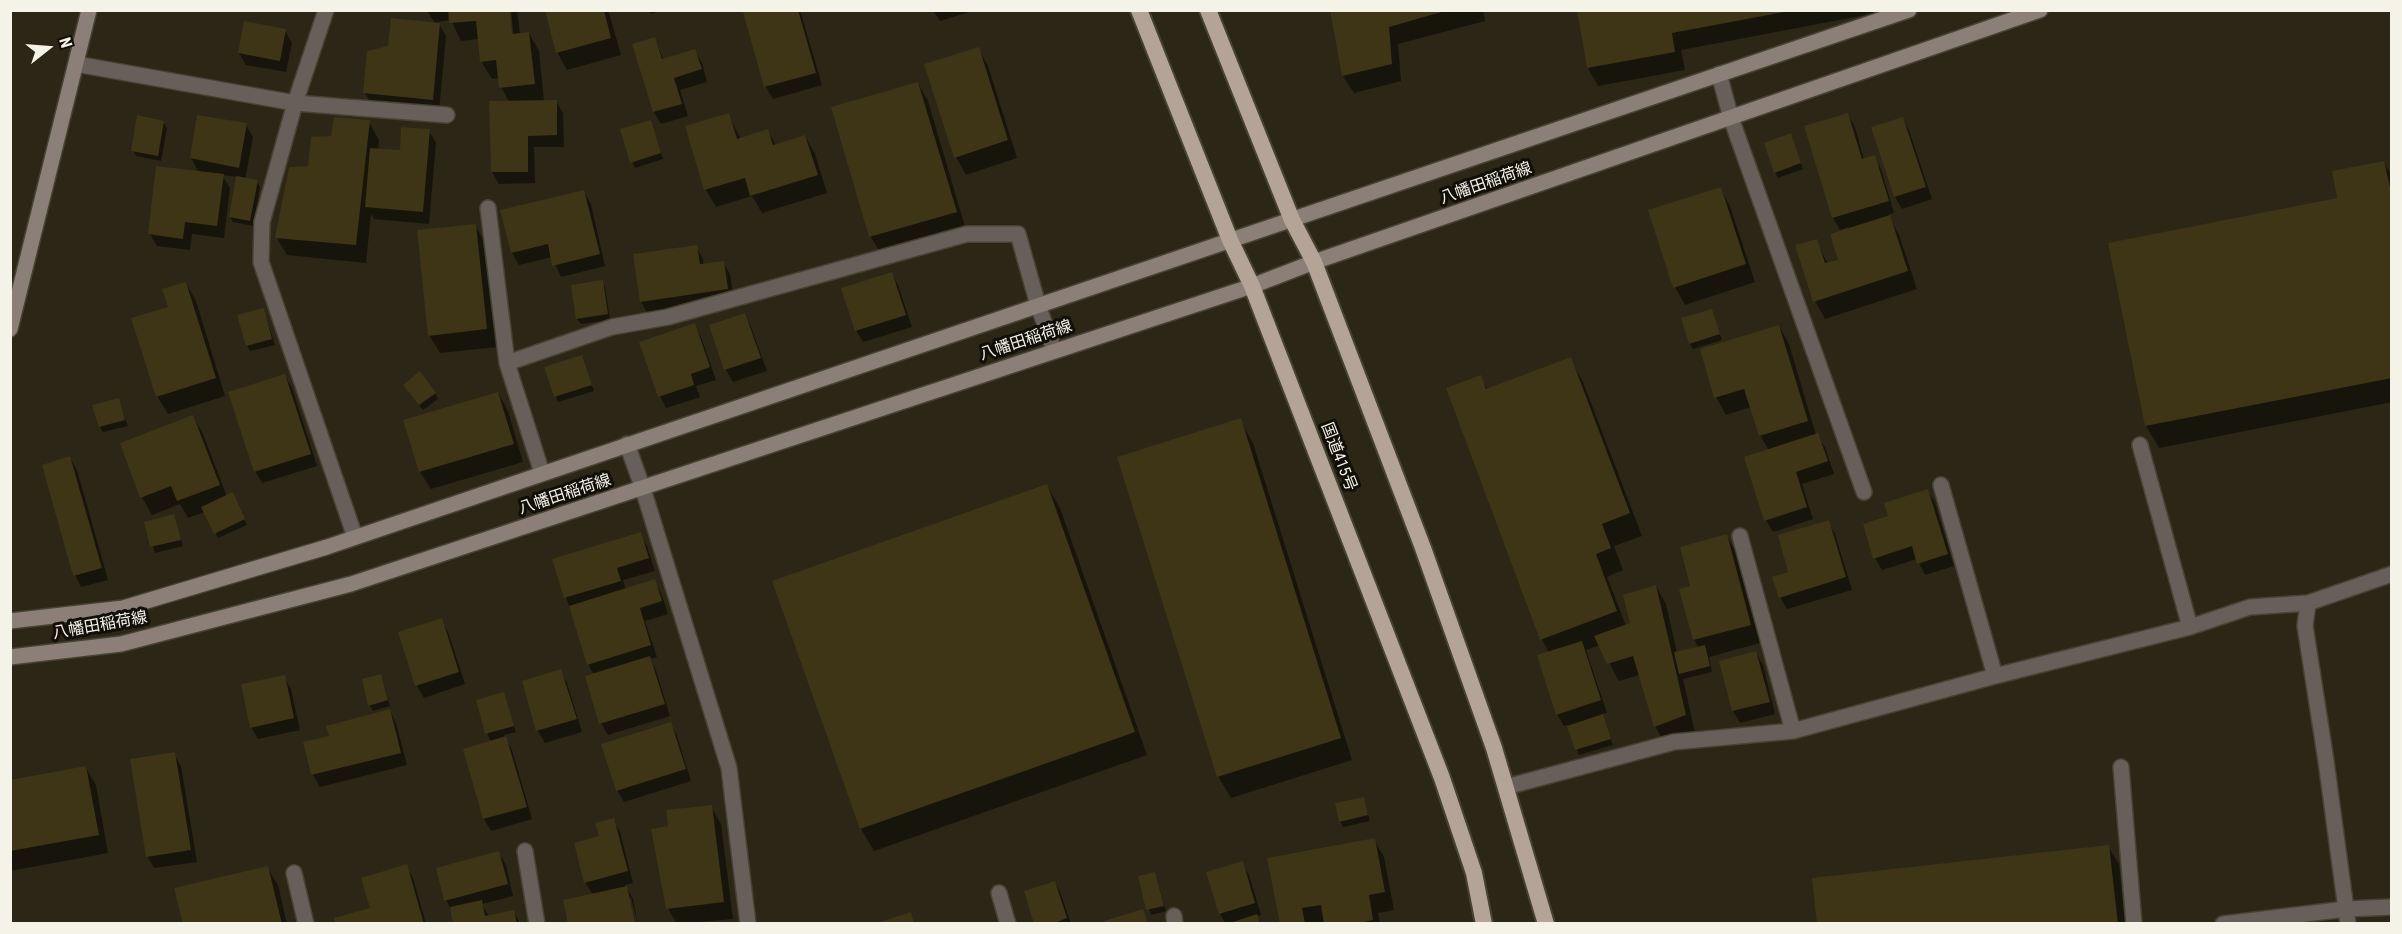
<!DOCTYPE html>
<meta charset="utf-8">
<style>
body{margin:0}
#map{position:relative;width:2402px;height:934px;overflow:hidden;background:#2b2616;font-family:"Roboto Condensed",sans-serif}
canvas{display:block}
.frame{position:absolute;inset:0;border:12px solid #f5f2e7;pointer-events:none}
.north{position:absolute;left:18px;top:18px;width:60px;height:60px;-webkit-text-stroke:4px #110f08;paint-order:stroke;rotate:73deg;font-size:16px;font-weight:700;line-height:24px;text-align:center;color:#f5f2e7}
.north::after{content:'';display:block;margin:auto;width:21px;height:27px;background:#f5f2e7;clip-path:polygon(50% 0,100% 100%,50% 72%,0 100%)}
</style>
<div id="map">
<canvas width="2402" height="934"></canvas>
<div class="frame"></div>
<div class="north">N</div>
</div>
<script>
const c = document.querySelector('canvas').getContext('2d');
c.lineJoin = 'round';
function fill(path, color) { c.fillStyle = color; c.fill(path, 'evenodd'); }
function trace(path, color, width, dash) { c.strokeStyle = color; c.lineWidth = width; c.lineCap = dash ? 'butt' : 'round'; c.setLineDash(dash || []); c.stroke(path); }
function drawText(font, color, halo, rows, align = 'center') {
  c.font = font + ' "Roboto Condensed","Noto Sans JP",sans-serif'; c.lineWidth = 6; c.setLineDash([]); c.textBaseline = 'middle'; c.strokeStyle = halo; c.fillStyle = color; for (const [text, x, y, turn = 0] of rows) {
    c.save(); c.translate(x, y); c.rotate((+turn || 0) * Math.PI / 180); c.textAlign = isNaN(turn) ? turn : align; if (halo) c.strokeText(text, 0, 0); c.fillText(text, 0, 0); c.restore();
  }
}
const shadow = new Path2D(`
 M427 10H508L511 41H514L511 10H517L520 34 529 33 539 51 544 101H556L563 113 564 147H534L535 183 499 184 492 172 509 102 501 87 500 78 492 79 481 61 479 39 461 41 451 20 438 22 446 36 439 111 372 105 365 93 389 48 435 24Z
 M546 10H608L621 55 567 70 557 52Z
 M648 10H663L651 14Z
 M748 10H800L822 85 773 99 766 87 745 13Z
 M933 10H976L940 21Z
 M1331 10H1483L1485 21 1398 44 1401 81 1354 93 1343 76Z
 M1578 10H1892L1681 50 1685 70 1598 86 1588 68Z
 M285 31 292 43 286 72 246 65 239 53Z
 M654 38 664 60 695 51 702 63 707 82 680 90 688 116 661 124 654 112 634 45Z
 M978 48 988 66 1017 158 966 175 956 157Z
 M918 83 928 101 966 230 881 254 871 237 833 108Z
 M728 115 741 139 768 131 776 145 805 136 815 154 827 193 762 213 752 196 716 207 706 190 687 127Z
 M1848 115 1855 127 1864 160 1874 157 1881 169 1894 213 1888 215 1899 235 1917 289 1825 319 1815 301 1816 241 1828 264 1840 261 1849 230 1848 227 1840 230 1833 218Z
 M199 116 246 125 253 137 245 180 257 182 260 187 253 226 233 222 230 217 237 177 222 175 230 188 224 238 192 234 190 250 157 246 150 234 199 173 191 158Z
 M1902 118 1909 130 1932 199 1902 209 1895 197 1873 128Z
 M650 121 663 159 635 168 632 162Z
 M163 122 167 128 161 161 136 156 133 150Z
 M369 122 379 140 378 150 401 152 429 131 436 143 429 224 374 219 371 214 366 263 287 255 277 238 309 167 332 137Z
 M1793 141 1803 169 1778 178 1775 172Z
 M2384 163 2392 176V402L2159 448 2146 426 2339 199Z
 M1720 188 1730 206 1755 282 1685 305 1675 287 1650 211Z
 M584 192 591 204 605 266 561 277 552 257 519 265 512 253Z
 M475 225 485 243 497 347 440 353 429 335Z
 M696 247 703 259 704 265 723 262 730 274 734 301 648 314 641 302Z
 M891 273 898 285 912 327 863 342 856 330Z
 M602 281 605 287 610 320 581 324 577 319 572 286Z
 M186 283 196 301 225 396 168 414 157 396 170 308Z
 M264 310 275 345 250 351 247 346Z
 M1711 310 1722 340 1693 349 1690 344Z
 M745 315 751 327 767 371 733 382 726 370 711 326Z
 M694 325 701 337 716 380 696 386 700 397 666 408 660 396Z
 M1779 326 1789 344 1816 435 1825 447 1834 474 1802 484 1813 519 1773 532 1766 520 1769 450 1760 435 1751 407 1726 415 1716 397Z
 M581 356 594 391 558 402 546 368Z
 M1570 359 1583 382 1642 536 1614 546 1623 570 1607 577 1626 626 1632 623 1656 586 1666 604 1677 653 1699 648 1694 640 1681 590 1692 587 1727 536 1737 554 1760 643 1709 657 1712 672 1683 679 1695 733 1665 744 1655 726 1639 675 1619 681 1600 645 1586 650 1607 713 1601 714 1613 745 1579 755 1568 725 1564 726 1557 714 1549 653 1542 639 1448 389 1480 377 1488 390Z
 M285 376 292 388 317 466 262 483 255 471Z
 M408 391 435 393 438 399 423 410Z
 M498 393 508 411 523 462 431 489 420 472 405 421Z
 M118 399 128 426 103 432 100 427Z
 M193 417 203 434 227 497 235 500 247 525 218 538 205 512 188 518 180 504 152 515 142 497Z
 M1240 420 1253 443 1352 760 1231 798 1218 776Z
 M70 458 77 470 108 580 81 587 75 575Z
 M1047 486 1060 508 1147 755 874 851 861 829 774 582Z
 M1928 491 1935 503 1954 566 1925 575 1917 559 1882 570 1875 558 1890 517Z
 M173 516 183 546 155 553 145 523Z
 M1828 522 1835 534 1852 590 1787 609 1780 597 1790 573Z
 M640 534 647 546 655 571 623 580 626 590 654 581 661 593 668 614 645 621 657 657 650 659 656 670 670 716 608 735 601 723 594 675 588 664 554 560Z
 M441 620 448 632 465 684 424 698 417 686 399 633Z
 M1756 653 1763 665 1775 714 1740 723 1733 711Z
 M560 671 567 683 582 732 545 743 538 731 523 682Z
 M381 675 390 706 373 711 369 705Z
 M284 677 291 689 300 730 258 739 251 727Z
 M503 694 516 732 504 735 512 750 532 819 491 831 484 819 464 750 491 742 487 733Z
 M390 711 396 723 407 765 320 787 313 775 305 743 331 737Z
 M670 724 677 736 691 781 624 802 617 790Z
 M174 754 181 766 197 862 154 868 147 856Z
 M86 768 96 785 108 853 10 871V782Z
 M1363 798 1370 821 1343 827 1340 821Z
 M711 807 721 824 733 919 677 924 668 908 669 827Z
 M613 820 620 832 633 883 625 885 633 899 638 924 631 898 593 895 585 882 601 838Z
 M1374 840 1384 857 1394 910 1378 913 1380 924H1281Z
 M2108 847 2119 864 2125 924H1819Z
 M499 853 506 865 513 896 482 904 489 917 514 912 520 924H454L452 911 446 900Z
 M1242 863 1249 875 1261 915 1257 916 1261 924H1226L1220 914Z
 M406 866 413 878 426 924H337L372 909Z
 M267 867 278 885 287 924H184Z
 M1155 874 1166 911 1151 915 1140 877Z
 M1055 882 1061 894 1071 924H1036Z`);
const building = new Path2D(`
 M448 10H510L512 34 529 32 535 84 499 88 496 60 480 62 476 21 449 23Z
 M545 10H604L611 38 556 53Z
 M749 10H798L816 73 764 87 743 12Z
 M1330 10H1445V11L1389 27 1392 64 1342 76Z
 M1577 10H1784V12L1672 33 1675 52 1587 68Z
 M391 18 440 23 433 100 363 93 367 51 388 46Z
 M244 21 286 29 280 61 238 53Z
 M655 37 662 59 695 49 702 69 674 78 682 104 653 112 632 44Z
 M979 47 1008 140 954 158 924 64Z
 M918 82 957 212 869 237 831 107Z
 M557 100V135L528 136V172H491L489 101Z
 M729 113 737 139 768 129 773 145 805 135 818 175 750 196 745 178 704 190 685 126Z
 M1848 113 1862 159 1875 155 1889 201 1832 218 1804 126Z
 M137 115 164 121 158 156 131 151Z
 M197 115 247 123 239 168 190 158Z
 M334 117 370 120 356 245 275 238 289 167 308 166 311 137 331 136Z
 M1903 117 1926 187 1894 197 1871 127Z
 M651 120 661 153 630 163 620 129Z
 M401 127 430 129 423 212 365 207 370 148 400 150Z
 M1791 133 1801 163 1774 173 1764 143Z
 M2384 161 2392 196V378L2145 426 2108 243 2337 198 2332 171Z
 M156 166 224 174 217 226 185 222 183 239 148 234Z
 M236 176 258 180 250 221 229 217Z
 M1721 187 1746 264 1673 288 1648 210Z
 M584 190 600 254 552 266 548 244 511 253 500 210Z
 M1890 215 1908 271 1813 302 1795 245 1817 239 1825 263 1838 260 1830 234Z
 M476 224 487 329 428 336 417 230Z
 M697 245 700 264 724 261 728 289 640 302 633 254Z
 M892 272 906 315 855 331 841 288Z
 M603 280 608 314 576 319 571 285Z
 M186 282 216 378 156 397 131 318 168 307 162 289Z
 M264 308 272 339 246 346 237 315Z
 M1712 309 1720 334 1689 344 1681 318Z
 M745 313 761 358 724 370 709 325Z
 M695 323 710 367 691 374 694 385 658 397 639 342Z
 M1779 325 1808 421 1759 436 1744 389 1714 398 1700 349Z
 M582 355 592 385 554 397 544 367Z
 M1571 357 1630 513 1602 524 1611 548 1596 554 1617 611 1540 640 1446 388 1481 375 1486 389Z
 M420 371 436 393 419 405 403 385Z
 M285 374 311 454 254 472 228 392Z
 M498 392 514 444 419 472 403 420Z
 M119 398 125 420 99 427 92 405Z
 M193 415 220 485 177 501 171 486 140 498 120 443Z
 M1241 418 1341 738 1217 777 1117 457Z
 M1818 433 1828 461 1796 472 1807 507 1764 521 1744 457Z
 M70 456 102 568 73 576 42 465Z
 M1047 484 1135 732 860 829 772 581Z
 M1928 489 1948 554 1917 564 1912 546 1873 559 1863 524 1888 516 1884 503Z
 M233 492 245 519 214 534 201 507Z
 M174 514 181 540 150 547 144 522Z
 M1829 520 1846 577 1779 598 1772 577 1788 572 1778 535Z
 M641 532 649 558 617 568 621 581 564 598 552 559Z
 M1727 534 1751 625 1693 640 1679 589 1690 586 1680 547Z
 M655 579 662 601 640 608 651 645 587 665 569 606Z
 M1656 585 1686 715 1654 727 1633 656 1607 664 1594 636 1630 623 1623 595Z
 M442 618 459 672 415 686 398 632Z
 M1582 641 1601 700 1556 715 1537 655Z
 M1705 645 1710 666 1679 674 1674 652Z
 M1756 651 1770 702 1732 711 1719 661Z
 M650 656 665 704 599 724 585 676Z
 M561 669 577 719 536 731 522 681Z
 M381 674 388 700 368 706 362 679Z
 M285 675 294 718 250 728 241 684Z
 M504 692 514 726 485 734 476 700Z
 M390 709 401 753 311 775 303 742 329 736 326 726Z
 M1603 714 1611 739 1575 750 1567 726Z
 M671 722 686 769 616 791 601 744Z
 M506 736 527 807 483 819 463 749Z
 M175 752 191 850 146 857 130 759Z
 M86 766 99 835 10 851V780Z
 M1364 797 1368 815 1339 822 1335 803Z
 M712 805 724 902 666 909 651 829 668 826 666 810Z
 M614 818 628 871 584 883 574 843 599 836 595 823Z
 M1375 838 1385 892 1369 895 1373 920 1356 924H1324L1321 905 1302 908 1305 924H1280L1267 858Z
 M2109 845 2118 924H1817L1812 878Z
 M499 851 508 884 444 901 436 868Z
 M1243 861 1255 903 1219 914 1206 872Z
 M407 864 424 924H336L334 918 370 908 361 878Z
 M268 866 282 924H183L174 888Z
 M1155 872 1164 906 1146 910 1138 876Z
 M1055 881 1067 918 1052 924H1034L1024 891Z
 M627 886 635 924H568L563 900Z
 M482 900 485 916 514 910 517 924H453L450 907Z
 M1143 909 1148 924H1104V921Z
 M911 912 914 924H877V923Z
 M1257 914 1260 924H1230V923Z`);
const minor = new Path2D(`
 M76 64 295 103 326 10
 M1719 74 1731 118 1864 492
 M488 208 507 363 542 473
 M507 363 612 327 668 317 967 234H1018L1038 305 1054 350
 M627 444 643 489 729 768 748 924
 M2140 445 2190 627
 M1941 485 1995 676
 M1740 536 1793 731
 M355 537 261 262 262 222 295 103 447 115
 M2308 603 2305 626 2326 761 2348 924
 M2121 767 2134 924
 M1506 787 1674 742 1793 731 1995 676 2190 627 2250 607 2308 603 2392 574
 M525 851 537 924
 M294 873 306 924
 M999 893 1008 924
 M1174 916 1175 924
 M2223 924 2346 909 2392 907`);
const secondary = new Path2D(`
 M10 329 89 10
 M10 621 123 608 327 547 1909 10
 M10 657 121 644 351 584 1252 286 1314 262 2040 10`);
const trunk = new Path2D(`
 M1139 10 1230 240 1252 286 1442 778 1474 873 1484 924
 M1208 10 1292 220 1314 262 1423 548 1494 748 1546 924`);
const streetNames = [
 ["八幡田稲荷線",1486,184,-19],
 ["八幡田稲荷線",1026,341,-18],
 ["国道415号",1338,457,69],
 ["八幡田稲荷線",565,495,-18],
 ["八幡田稲荷線",100,626,-10]
];
fill(shadow, '#0007');
fill(building, '#3e3516');
trace(minor, '#474333', 18);
trace(secondary, '#474333', 18);
trace(trunk, '#474333', 20);
trace(minor, '#675f5a', 15);
trace(secondary, '#8b7f77', 15);
trace(trunk, '#b4a397', 16);
drawText('16px', '#f5f2e7', '#110f08', streetNames);
</script>
